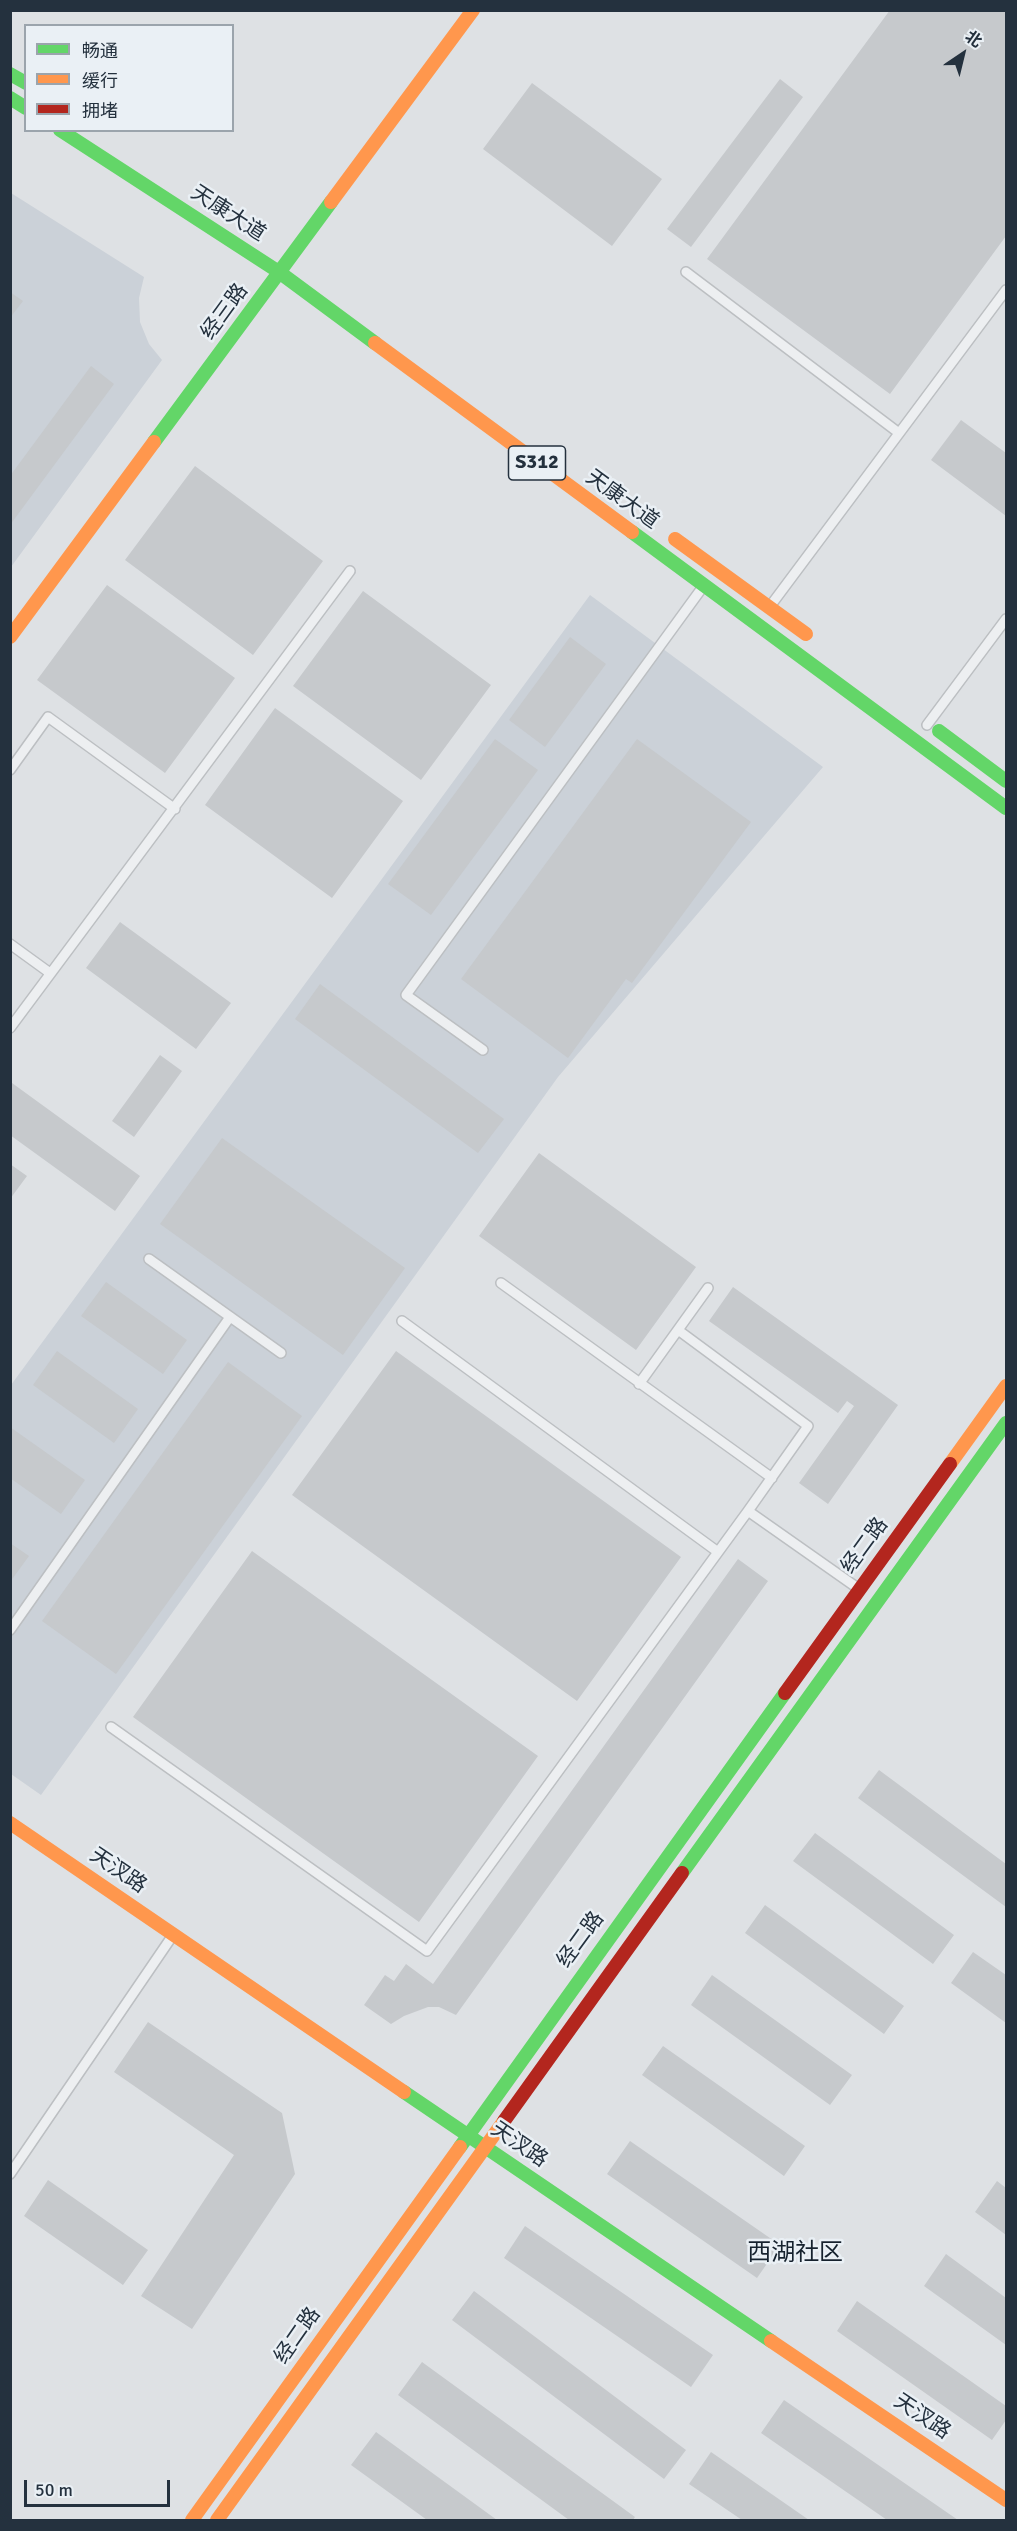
<!DOCTYPE html>
<meta charset="utf-8">
<style>
body{margin:0}
#map{position:relative;width:1017px;height:2531px;overflow:hidden;background:#dee1e4;font-family:Signika,"Noto Sans SC",sans-serif}
canvas{display:block}
.frame{position:absolute;inset:0;border:12px solid #24313e;pointer-events:none}
.legend{position:absolute;left:24px;top:24px;width:210px;height:108px;box-sizing:border-box;background:#eaf0f5;border:2px solid #9ba4ac;margin:0;padding:8px 10px;list-style:none;font-size:18px;color:#24313e}
.legend li{display:flex;align-items:center;gap:12px;height:30px}
.legend b{width:30px;border:2px solid #9ba4ac}
.north{position:absolute;left:933px;top:24px;width:60px;height:60px;-webkit-text-stroke:4px #eaf0f5;paint-order:stroke;rotate:35deg;font-size:16px;font-weight:700;line-height:24px;text-align:center;color:#24313e}
.north::after{content:'';display:block;margin:auto;width:21px;height:27px;background:#24313e;clip-path:polygon(50% 0,100% 100%,50% 72%,0 100%)}
.scale{position:absolute;left:24px;top:2480px;width:146px;height:27px;box-sizing:border-box;border:3px solid #24313e;border-top:0;padding-left:8px;font-size:18px;line-height:21px;white-space:nowrap;color:#24313e;-webkit-text-stroke:4px #eaf0f5;paint-order:stroke}
</style>
<div id="map">
<canvas width="1017" height="2531"></canvas>
<div class="frame"></div>
<ul class="legend">
<li><b style="height:8px;background:#63d668"></b>畅通</li>
<li><b style="height:8px;background:#ff974d"></b>缓行</li>
<li><b style="height:8px;background:#b3261e"></b>拥堵</li>
</ul>
<div class="north">北</div>
<div class="scale">50 m</div>
</div>
<script>
const c = document.querySelector('canvas').getContext('2d');
c.lineJoin = 'round';
function fill(path, color) { c.fillStyle = color; c.fill(path, 'evenodd'); }
function trace(path, color, width, dash) { c.strokeStyle = color; c.lineWidth = width; c.lineCap = dash ? 'butt' : 'round'; c.setLineDash(dash || []); c.stroke(path); }
function drawText(font, color, halo, rows, align = 'center') {
  c.font = font + ' Signika,"Noto Sans SC",sans-serif'; c.lineWidth = 5; c.setLineDash([]); c.textBaseline = 'middle'; c.strokeStyle = halo; c.fillStyle = color; for (const [text, x, y, turn = 0] of rows) {
    c.save(); c.translate(x, y); c.rotate((+turn || 0) * Math.PI / 180); c.textAlign = isNaN(turn) ? turn : align; if (halo) c.strokeText(text, 0, 0); c.fillText(text, 0, 0); c.restore();
  }
}
const built = new Path2D(`
 M11 193 144 277 139 298 140 322 149 344 162 360 11 567Z
 M590 595 823 767 558 1077 41 1795 11 1774V1385Z`);
const building = new Path2D(`
 M890 10H1006V236L890 394 707 259Z
 M780 79 803 97 691 247 667 229Z
 M532 83 662 179 612 246 483 149Z
 M10 292 23 301 10 318Z
 M91 366 114 384 10 525V476Z
 M961 420 1006 453V516L931 460Z
 M195 466 323 561 253 655 125 560Z
 M107 585 235 678 165 773 37 680Z
 M363 591 491 685 421 780 293 686Z
 M570 637 606 664 545 747 509 720Z
 M275 708 403 801 332 898 205 805Z
 M495 739 538 770 431 915 388 884Z
 M637 739 751 822 632 983 626 979 568 1058 461 979Z
 M120 922 231 1003 196 1049 86 968Z
 M320 984 504 1119 478 1153 295 1019Z
 M160 1055 182 1071 134 1137 112 1121Z
 M12 1083 140 1176 115 1211 10 1135Z
 M222 1138 405 1268 343 1355 160 1224Z
 M539 1153 696 1267 636 1350 479 1236Z
 M10 1164 27 1176 10 1199Z
 M106 1282 187 1340 163 1374 81 1316Z
 M733 1287 898 1405 828 1504 799 1483 854 1406 847 1401 838 1413 709 1321Z
 M57 1351 138 1409 114 1443 33 1385Z
 M396 1351 681 1557 577 1701 292 1495Z
 M228 1362 302 1416 116 1674 42 1621Z
 M10 1427 85 1480 61 1514 10 1478Z
 M10 1543 29 1556 10 1582Z
 M252 1551 538 1756 419 1922 133 1717Z
 M738 1559 768 1581 456 2015 439 2007H428L404 2016 391 2024 364 2005 385 1975 394 1981 406 1964 433 1984Z
 M879 1770 1006 1864V1907L858 1798Z
 M815 1833 954 1935 933 1964 793 1861Z
 M765 1905 904 2006 884 2034 745 1933Z
 M973 1952 1006 1975V2023L951 1983Z
 M712 1975 852 2075 830 2105 691 2005Z
 M148 2022 282 2113 295 2174 192 2329 141 2296 234 2155 114 2072Z
 M663 2046 805 2146 784 2176 642 2075Z
 M630 2141 780 2245 757 2278 607 2174Z
 M48 2180 148 2250 123 2285 24 2216Z
 M997 2181 1006 2188V2235L975 2212Z
 M525 2226 713 2355 691 2387 504 2258Z
 M946 2254 1006 2298V2345L924 2286Z
 M474 2291 686 2450 664 2479 452 2320Z
 M857 2301 1006 2406V2420L992 2440 837 2331Z
 M422 2362 635 2517 633 2520H569L398 2395Z
 M784 2400 958 2520H887L761 2433Z
 M376 2432 497 2520H427L351 2465Z
 M711 2452 809 2520H742L689 2484Z`);
const lane = new Path2D(`
 M686 272 899 433
 M771 605 1006 290
 M927 725 1006 619
 M10 770 48 717 175 809
 M10 944 50 973
 M10 1028 350 571
 M483 1050 406 995 702 588
 M149 1259 281 1353
 M501 1283 772 1478
 M402 1321 718 1552
 M639 1384 708 1288
 M748 1511 859 1589
 M10 1630 230 1317
 M111 1727 427 1951 748 1511 808 1426 678 1330
 M10 2174 173 1935`);
const fast = new Path2D(`
 M10 74 26 83
 M10 98 26 108
 M60 130 279 272 375 343
 M154 442 331 202
 M632 532 1006 808
 M939 731 1006 781
 M682 1873 1006 1423
 M404 2092 771 2341
 M460 2147 785 1693`);
const slow = new Path2D(`
 M331 202 473 10
 M375 343 632 532
 M675 539 806 634
 M10 637 154 442
 M950 1464 1006 1386
 M10 1823 404 2092
 M771 2341 1006 2500
 M192 2520 460 2147
 M217 2520 504 2121`);
const jam = new Path2D(`
 M785 1693 950 1464
 M504 2121 682 1873`);
const shields = [
 [537,463,57]
];
const shieldNames = [
 ["S312",537,463]
];
const streetNames = [
 ["天康大道",228,214,33],
 ["经三路",225,312,-54],
 ["天康大道",622,500,36],
 ["经二路",865,1546,-54],
 ["天汊路",118,1871,34],
 ["经二路",581,1940,-54],
 ["天汊路",519,2145,34],
 ["经二路",298,2336,-55],
 ["天汊路",922,2417,34]
];
const quarterNames = [
 ["西湖社区",795,2254]
];
fill(built, '#cbd1d8');
fill(building, '#c6c9cc');
trace(lane, '#bcbfc2', 12);
trace(lane, '#edeff1', 9);
trace(fast, '#63d668', 14);
trace(slow, '#ff974d', 14);
trace(jam, '#b3261e', 14);
for (const [x, y, w] of shields) { const box = new Path2D(); box.roundRect(x - w / 2, y - 17, w, 34, 4.5); c.fillStyle = '#eaf0f5'; c.fill(box); trace(box, '#24313e', 1.5); }
drawText('bold 20px', '#24313e', null, shieldNames);
drawText('21px', '#24313e', '#eaf0f5', streetNames);
drawText('24px', '#16222e', '#eaf0f5', quarterNames);
</script>
